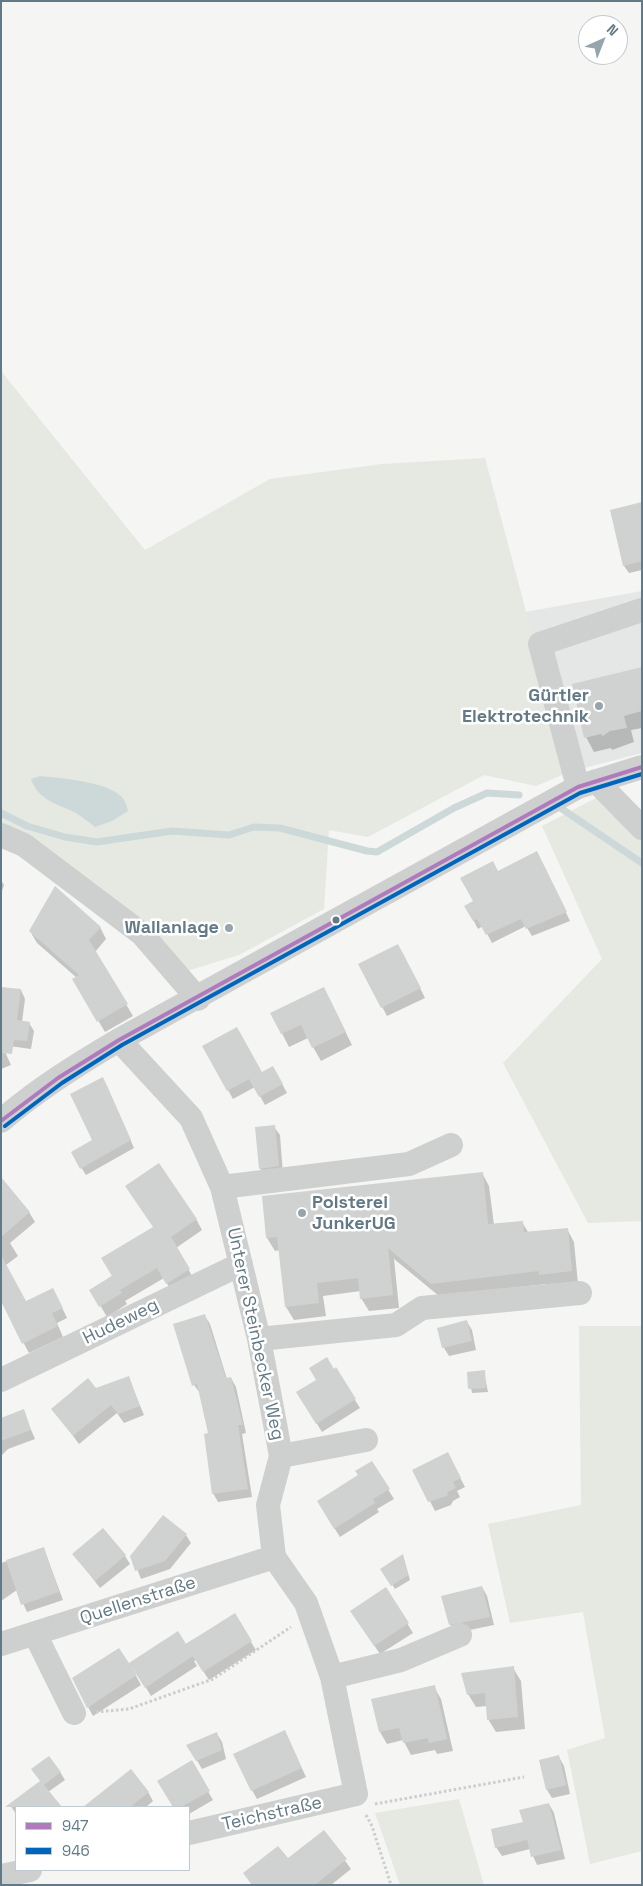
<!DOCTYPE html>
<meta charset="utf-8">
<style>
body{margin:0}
#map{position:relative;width:643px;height:1886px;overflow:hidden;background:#f5f5f3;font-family:"Space Grotesk",sans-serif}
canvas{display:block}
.frame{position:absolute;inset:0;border:2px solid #637a86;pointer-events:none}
.legend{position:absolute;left:15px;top:1806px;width:175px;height:65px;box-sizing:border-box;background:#fff;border:1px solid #c1cacf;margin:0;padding:6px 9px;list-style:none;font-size:15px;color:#637a86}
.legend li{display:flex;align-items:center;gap:10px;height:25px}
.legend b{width:25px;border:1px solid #c1cacf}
.north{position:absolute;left:578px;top:15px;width:50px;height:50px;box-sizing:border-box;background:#fff;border:1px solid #c1cacf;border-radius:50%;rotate:44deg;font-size:14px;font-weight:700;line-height:20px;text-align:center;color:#637a86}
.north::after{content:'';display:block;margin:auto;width:18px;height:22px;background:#96a5ac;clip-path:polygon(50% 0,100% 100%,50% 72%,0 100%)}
</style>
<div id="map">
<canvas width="643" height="1886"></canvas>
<div class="frame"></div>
<ul class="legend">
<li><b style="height:6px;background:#b07bbd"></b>947</li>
<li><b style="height:6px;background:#0065bd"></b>946</li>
</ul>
<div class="north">N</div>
</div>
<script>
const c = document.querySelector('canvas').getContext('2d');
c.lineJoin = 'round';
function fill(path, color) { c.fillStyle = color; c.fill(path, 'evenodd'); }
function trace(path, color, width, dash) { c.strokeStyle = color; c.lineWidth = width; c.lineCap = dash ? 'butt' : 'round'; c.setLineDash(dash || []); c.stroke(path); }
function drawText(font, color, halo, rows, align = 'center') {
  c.font = font + ' "Space Grotesk",sans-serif'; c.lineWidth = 5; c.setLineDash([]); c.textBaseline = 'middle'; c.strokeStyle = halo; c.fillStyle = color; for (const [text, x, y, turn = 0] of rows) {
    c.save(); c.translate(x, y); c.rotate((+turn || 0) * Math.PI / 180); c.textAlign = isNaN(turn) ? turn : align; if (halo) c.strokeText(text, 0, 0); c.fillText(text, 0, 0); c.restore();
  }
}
const built = new Path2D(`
 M642 591V753L569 772 525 612Z`);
const green = new Path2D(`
 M1 371 145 550 270 479 382 464 485 458 569 772 536 786 484 775 368 837 329 830 324 909 239 955 184 972 1 829Z
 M598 797 642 841V1221L588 1223 503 1063 602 959 542 826Z
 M579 1326H642V1851L590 1864 567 1750 605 1738 583 1612 510 1623 488 1524 581 1505Z
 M459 1799 484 1885H400L375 1813Z`);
const water = new Path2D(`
 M40 776C59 778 114 782 124 800 126 803 127 807 128 811L112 821 95 827C89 822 82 817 76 813 57 804 38 800 31 779Z`);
const shadow = new Path2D(`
 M642 506V570L629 573 624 566Z
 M642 668V728L631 730 634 742 612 750 611 748 594 752 586 737Z
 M541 860 570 921 532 936 526 926 492 943 483 926 478 929 466 906 474 902 498 873Z
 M1 880 4 885 1 894Z
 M100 927 106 939 95 952 133 1016 105 1032 74 980 77 978 37 943 30 931Z
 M403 954 425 998 387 1016 360 965Z
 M1 988 21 990 25 999 22 1022 29 1023 34 1031 31 1049 2 1045 11 1065 1 1069Z
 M324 989 352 1045 321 1061 308 1038 289 1047 272 1014Z
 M204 1047 262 1073 273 1067 287 1093 265 1105 255 1087 233 1099Z
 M107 1086 134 1148 86 1175 72 1153 94 1140Z
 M274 1127 280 1135 283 1175 265 1177 260 1168Z
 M482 1173 489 1186 494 1225 522 1222 528 1232 567 1229 574 1242 578 1284 548 1287 546 1284 439 1296 394 1259 399 1308 369 1311 361 1298V1291L323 1296 326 1316 294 1320 286 1307 280 1250 275 1251 267 1238Z
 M1 1181 29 1212 35 1222 10 1243 18 1256 6 1265 26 1303 58 1299 67 1318 57 1323 63 1337 29 1353 1 1301Z
 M196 1219 202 1230 176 1248 195 1281 173 1294 164 1278 125 1301 127 1304 107 1317 91 1290Z
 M205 1316 210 1324 227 1379 231 1378 236 1387 246 1433 242 1434 252 1497 218 1502 213 1493 210 1434 200 1393 194 1385Z
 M467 1322 472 1330 476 1350 449 1356 444 1348 439 1329Z
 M484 1372 488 1392 472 1393 468 1373Z
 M128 1377 144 1415 124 1423 117 1413 79 1444 53 1409Z
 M355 1400 360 1408 322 1432 303 1401Z
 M23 1411 35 1439 8 1449 1 1456V1419Z
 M371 1462 394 1499 377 1509 379 1512 340 1537 323 1510Z
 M452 1462 465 1487 457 1491 460 1497 453 1501 451 1505 435 1511 414 1470Z
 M186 1535 191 1543 170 1569 141 1579 132 1556Z
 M44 1549 63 1600 27 1612 17 1590 1 1601V1563Z
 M74 1554 125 1556 130 1564 100 1588Z
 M403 1555 410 1580 395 1589 382 1569Z
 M482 1587 487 1596 494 1625 455 1633 450 1624Z
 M386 1589 413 1633 380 1654 357 1620Z
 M234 1615 256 1650 209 1680 196 1660 194 1661 197 1666 151 1696 137 1673Z
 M513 1668 521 1681 525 1729 496 1732 488 1719 487 1706 476 1707 468 1694Z
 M135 1674 141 1685 93 1716 88 1707Z
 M434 1687 441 1699 453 1751 437 1754 435 1750 411 1755 403 1740 387 1744 380 1732Z
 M217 1734 222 1742 226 1759 202 1769 188 1745Z
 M289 1741 306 1777 257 1799 252 1790Z
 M559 1757 564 1766 570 1794 552 1798 547 1790Z
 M191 1762 213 1800 189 1814V1807H174L158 1781Z
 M60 1772 65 1780 48 1792 60 1807H16V1814L10 1805Z
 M148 1792 153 1801 146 1807H97L93 1801Z
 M549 1804 554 1813 565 1859 537 1865 530 1849 502 1856 496 1847Z
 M324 1832 351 1869 331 1885H252L250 1882 245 1874 288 1860Z`);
const stream = new Path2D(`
 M562 809 642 863
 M1 813 27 826 65 837 97 842 172 831 229 835 254 827 280 828 367 851 377 852 454 808 487 793 519 795`);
const building = new Path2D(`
 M642 502V561L623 566 610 510Z
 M642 667V711L624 716 627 728 610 731 603 736 601 734 584 738 572 684Z
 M537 851 567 912 526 929 521 919 486 935 477 919 473 921 464 906 473 901 460 878 493 861 498 871Z
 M55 886 101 927 89 940 128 1004 97 1022 72 979 79 975 29 931Z
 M398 944 421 988 381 1008 358 964Z
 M1 987 21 989 17 1020 30 1022 27 1041 14 1040 12 1054 1 1053Z
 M324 987 346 1032 312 1048 301 1025 281 1034 270 1013Z
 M237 1027 262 1072 273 1066 283 1084 259 1097 249 1079 255 1076 227 1091 202 1046Z
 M103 1077 131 1140 80 1169 71 1152 92 1140 70 1094Z
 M275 1125 279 1166 259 1169 255 1127Z
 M159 1163 197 1219 171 1237 190 1269 166 1284 157 1268 120 1290 122 1293 99 1307 89 1290 112 1276 101 1258 153 1227 125 1186Z
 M483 1172 488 1224 523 1221 524 1232 568 1228 572 1271 539 1275V1271L431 1284 388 1248 393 1295 360 1299 358 1278 317 1283 319 1303 285 1307 277 1237 266 1238 262 1196Z
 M1 1177 30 1212 1 1237Z
 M1 1255 26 1301 53 1288 63 1308 52 1313 58 1326 22 1344 1 1301Z
 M205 1314 226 1378 231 1377 243 1425H238L248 1489 212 1494 204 1434 208 1433 197 1384 192 1386 173 1324Z
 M467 1320 472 1341 442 1348 437 1328Z
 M327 1357 334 1369 336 1367 356 1399 316 1424 296 1392 316 1380 309 1368Z
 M485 1370 486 1388 468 1389 467 1372Z
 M129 1376 140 1406 118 1414 111 1405 73 1436 51 1409 88 1378 96 1388Z
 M24 1409 31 1430 1 1441V1418Z
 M448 1452 461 1478 453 1482 456 1488 448 1492 447 1496 428 1502 412 1470Z
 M372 1461 390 1489 373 1499 375 1503 334 1529 317 1501 358 1475 355 1471Z
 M163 1515 187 1534 165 1561 135 1571 130 1556Z
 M103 1528 126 1555 95 1581 72 1554Z
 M44 1547 59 1592 21 1605 6 1560Z
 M403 1554 408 1575 391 1586 380 1569Z
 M482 1586 490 1617 449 1625 441 1596Z
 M386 1587 409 1623 374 1646 350 1611Z
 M235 1613 252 1641 203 1672 192 1655 193 1656 145 1688 129 1663 178 1631 186 1644Z
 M119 1648 137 1675 87 1708 72 1678Z
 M514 1666 518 1717 487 1720 485 1693 467 1695 461 1673Z
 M435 1685 447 1739 429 1743 428 1738 403 1743 399 1728 379 1732 371 1699Z
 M285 1730 302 1768 251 1791 233 1754Z
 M217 1732 222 1750 196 1761 186 1745Z
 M559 1755 566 1785 546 1790 539 1760Z
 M49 1756 61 1772 44 1785 62 1807H5L40 1781 31 1769Z
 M192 1760 210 1791 181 1807H173L157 1781Z
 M131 1769 149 1792 130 1807H83Z
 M549 1803 561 1850 531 1857 527 1840 495 1848 491 1829 523 1822 519 1810Z
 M324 1830 347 1859 315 1885H252L243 1873 278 1846 288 1858Z`);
const path = new Path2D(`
 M96 1712 129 1709 213 1679 291 1627
 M375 1804 524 1777
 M366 1815 372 1826 391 1885`);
const minor = new Path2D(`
 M596 781 642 828
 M578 787 540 644 642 610
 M1 835 24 845 142 934 198 999
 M119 1040 191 1118 222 1187 259 1339 281 1456 268 1505 274 1557 306 1603 332 1677 356 1794 189 1833
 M1 1121C38 1089 78 1064 119 1040L578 787 642 767
 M222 1187 409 1164 451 1145
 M259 1339 396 1325 422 1308 580 1293
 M1 1380 241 1264
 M281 1456 366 1440
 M35 1634 74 1713
 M1 1644 274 1557
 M332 1677 401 1660 460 1635
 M1 1876 30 1870`);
const bus1 = new Path2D(`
 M1 1121 58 1078 119 1040 578 787 642 767`);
const bus2 = new Path2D(`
 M5 1126 62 1083 122 1045 580 793 642 774`);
const markers = [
 [599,706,5,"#96a5ac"],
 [336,920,4.5,"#637a86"],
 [229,928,5,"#96a5ac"],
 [302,1213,5,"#96a5ac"]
];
const poiNames = [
 ["Gürtler",589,696],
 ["Elektrotechnik",589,717],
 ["Wallanlage",219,928],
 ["Polsterei",312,1203,"left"],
 ["JunkerUG",312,1224,"left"]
];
const streetNames = [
 ["Hudeweg",121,1322,-26],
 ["Unterer Steinbecker Weg",255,1334,78],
 ["Quellenstraße",138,1601,-18],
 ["Teichstraße",272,1814,-13]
];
fill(built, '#e5e7e6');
fill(green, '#e5e9e1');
fill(water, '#cdd8d9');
fill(shadow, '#0003');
trace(stream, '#cdd8d9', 7);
fill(building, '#d0d1d1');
trace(path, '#cccdcd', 3, [2.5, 2.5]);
trace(minor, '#ced0d0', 24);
trace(bus1, '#b07bbd', 4);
trace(bus2, '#0065bd', 4);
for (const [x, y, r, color] of markers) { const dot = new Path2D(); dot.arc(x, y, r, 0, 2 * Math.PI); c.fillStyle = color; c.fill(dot); trace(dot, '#fff', 2); }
drawText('bold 18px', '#637a86', '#fff', poiNames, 'right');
drawText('18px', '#637a86', '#fff', streetNames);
</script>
